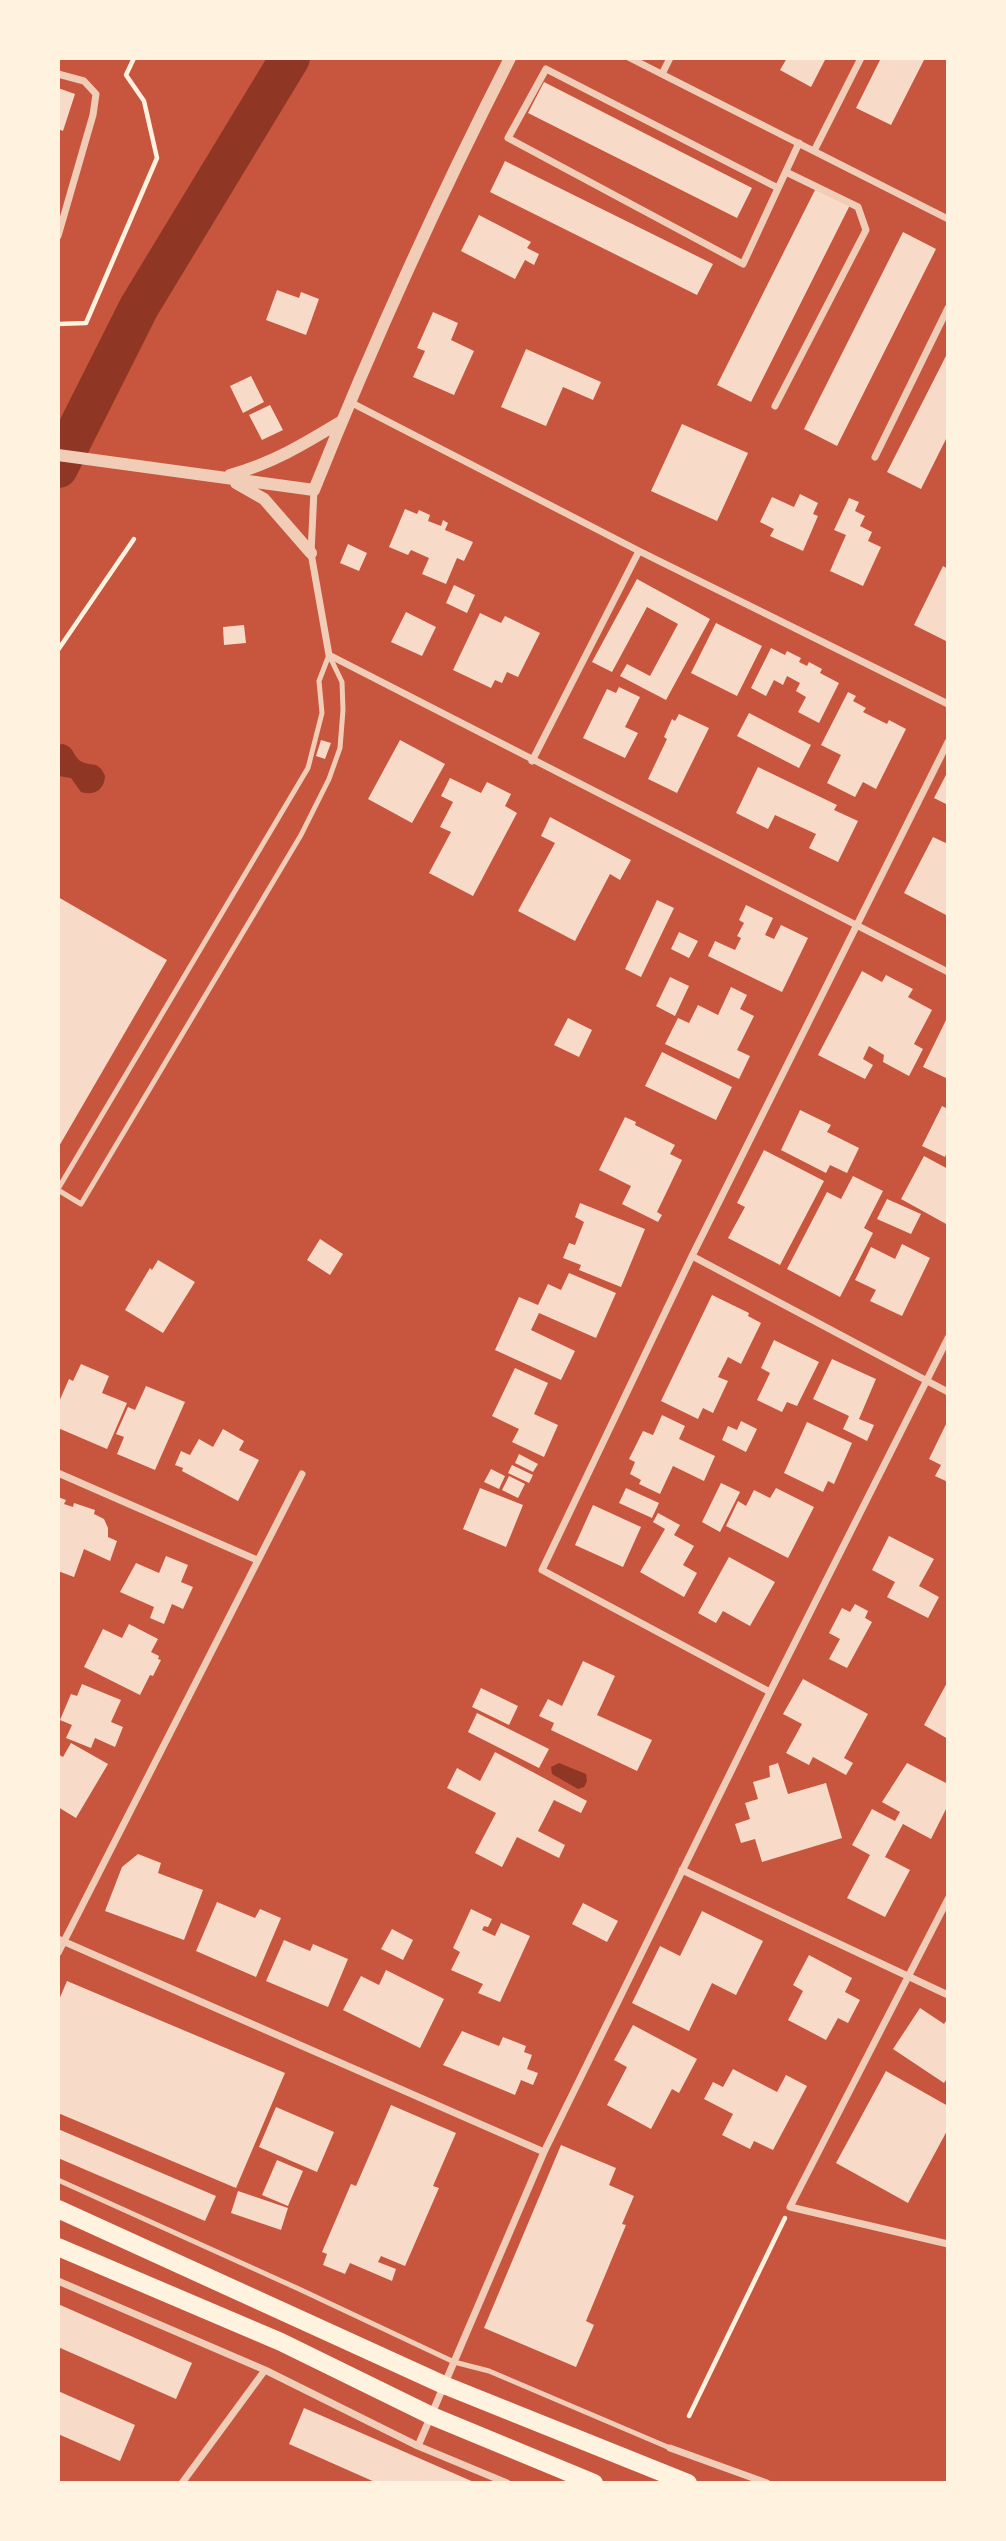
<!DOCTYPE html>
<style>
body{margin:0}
#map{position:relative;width:1006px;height:2541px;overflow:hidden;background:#c8553d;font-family:Merriweather,serif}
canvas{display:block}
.frame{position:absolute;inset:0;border:60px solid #fff3e0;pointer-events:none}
</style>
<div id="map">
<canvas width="1006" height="2541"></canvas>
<div class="frame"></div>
</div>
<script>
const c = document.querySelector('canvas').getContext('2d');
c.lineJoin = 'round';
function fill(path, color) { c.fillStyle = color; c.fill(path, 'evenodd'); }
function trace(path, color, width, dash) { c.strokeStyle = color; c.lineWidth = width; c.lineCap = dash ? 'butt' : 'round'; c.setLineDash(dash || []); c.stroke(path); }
const water = new Path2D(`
 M63 744C73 747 72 752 78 759 88 769 98 758 105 776 104 790 95 796 81 792L71 778 58 776V745Z
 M559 1763 586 1774 587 1781 584 1787 578 1789 552 1774 551 1767Z`);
const river = new Path2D(`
 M58 468 139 307 290 58`);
const building = new Path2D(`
 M787 58H826L811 87 780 70Z
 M881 58H925L891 125 856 108Z
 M544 82 752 188 737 218 528 113Z
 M58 88 75 94 63 131 58 129Z
 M505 161 713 264 697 295 490 192Z
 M816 188 850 205 751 402 717 385Z
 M479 215 531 242 527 248 539 254 534 265 525 260 515 279 461 251Z
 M903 232 936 249 837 446 804 429Z
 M277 290 299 298 301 292 319 299 306 335 266 320Z
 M433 312 458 323 451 340 474 351 454 395 413 377 425 351 417 348Z
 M526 349 601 382 593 400 563 387 546 426 501 407Z
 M948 352V435L921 489 887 472Z
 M251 376 264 402 243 413 230 386Z
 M270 405 283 430 262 440 249 415Z
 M682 424 748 453 717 521 651 491Z
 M800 494 818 503 813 514 818 516 803 551 770 536 774 529 760 522 772 497 794 507Z
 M849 498 859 502 855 511 865 516 860 526 872 532 868 541 881 547 863 586 830 571 846 535 834 530Z
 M405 509 417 514 419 510 430 515 428 521 441 526 443 520 448 523 445 530 473 542 464 561 457 558 446 584 422 574 429 558 411 550 408 555 389 547Z
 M348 544 367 553 359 571 340 563Z
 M943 566 948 569V642L914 625Z
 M637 579 710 619 666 700 620 676 627 664 650 676 678 624 647 607 612 672 592 662Z
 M454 585 475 595 467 613 446 603Z
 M406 612 436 627 422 656 391 642Z
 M480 613 501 623 505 616 540 633 518 677 507 672 502 683 495 680 491 688 453 670Z
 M716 623 762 646 737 696 691 673Z
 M244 625 246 643 224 645 223 627Z
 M771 648 785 655 787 651 801 658 799 662 807 666 809 662 822 669 820 673 839 683 819 723 798 712 806 697 796 691 800 683 787 676 783 685 774 680 766 696 751 688Z
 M619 687 640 697 625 727 638 733 625 758 583 738 607 689 616 693Z
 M848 692 856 696 853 701 866 708 863 712 887 724 889 720 906 729 876 789 863 782 855 797 827 783 841 755 821 745Z
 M749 713 811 745 799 768 737 736Z
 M679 714 709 728 677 793 648 779 667 739 664 737 672 719 675 721Z
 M321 740 331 743 325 759 316 756Z
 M400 740 445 764 412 823 368 799Z
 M758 767 837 805 834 810 858 821 838 862 809 848 816 834 775 815 768 829 736 813Z
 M948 771V805L934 798Z
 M450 778 481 793 487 782 511 794 505 806 517 813 473 896 429 873 451 832 440 827 453 802 441 796Z
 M550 817 631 860 620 880 610 874 575 941 518 911 555 843 541 836Z
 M933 837 948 844V916L904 893Z
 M58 897 167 960 58 1148Z
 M657 900 674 908 641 977 625 969Z
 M746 905 773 918 765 935 774 939 781 925 808 938 782 992 708 956 715 941 735 950 741 938 737 936 744 923 739 920Z
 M679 932 698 941 689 958 671 949Z
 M862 971 882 982 886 975 913 989 908 997 932 1010 914 1044 923 1049 909 1076 883 1062 884 1055 869 1046 863 1059 873 1065 865 1079 818 1055Z
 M670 977 689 986 675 1016 656 1006Z
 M731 987 747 995 740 1009 754 1016 737 1050 750 1056 739 1079 665 1044 678 1018 689 1023 698 1005 718 1015Z
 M948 1016V1079L923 1067Z
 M568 1018 592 1030 579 1057 554 1045Z
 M662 1052 732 1087 716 1120 645 1086Z
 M942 1106 948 1109V1149L945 1157 922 1146Z
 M800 1110 831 1125 827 1132 859 1148 847 1173 830 1165 826 1173 781 1150Z
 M625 1117 636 1122 635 1125 675 1145 670 1154 682 1160 657 1212 662 1215 658 1222 622 1204 631 1186 599 1170Z
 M764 1150 824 1181 780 1265 728 1238 745 1207 737 1203Z
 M924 1156 948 1169V1225L901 1199Z
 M853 1176 883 1191 864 1228 873 1233 840 1297 787 1269 827 1192 841 1199Z
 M887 1199 921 1214 911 1234 877 1219Z
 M580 1203 645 1229 621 1287 579 1270 581 1265 563 1258 569 1243 575 1245 584 1222 575 1217Z
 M320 1239 343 1254 330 1275 307 1260Z
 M902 1244 930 1258 902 1316 870 1301 876 1290 855 1280 871 1247 895 1259Z
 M158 1260 195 1282 163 1333 125 1310 150 1268 152 1270Z
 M569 1273 616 1293 596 1338 539 1313 531 1330 575 1351 561 1380 495 1350 519 1297 538 1305 548 1284 561 1290Z
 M712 1295 749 1313 748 1316 761 1323 741 1364 728 1357 718 1377 728 1381 713 1413 703 1408 698 1419 661 1401Z
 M774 1340 819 1362 797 1406 787 1402 782 1412 757 1400 770 1373 761 1368Z
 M832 1359 876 1379 859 1419 874 1425 867 1441 843 1429 849 1416 813 1399Z
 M81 1364 109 1376 102 1393 127 1403 107 1449 58 1428V1404L69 1379 73 1381Z
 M515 1368 548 1383 534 1414 558 1425 544 1457 512 1442 519 1429 492 1416Z
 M146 1386 185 1402 155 1470 117 1454 124 1437 116 1434 128 1407 135 1410Z
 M662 1415 685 1426 679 1439 715 1456 704 1481 673 1466 660 1494 639 1484 641 1480 630 1474 635 1462 629 1459 643 1431 653 1435Z
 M948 1420V1482L935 1476 941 1465 929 1459Z
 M741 1421 757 1429 746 1452 722 1440 728 1426 737 1430Z
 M807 1422 852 1443 834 1484 828 1481 823 1492 784 1473Z
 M223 1429 244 1441 239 1450 259 1460 238 1501 182 1471 183 1468 175 1465 181 1451 190 1455 199 1439 213 1447Z
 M519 1454 538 1464 533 1472 515 1463Z
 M512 1465 533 1475 529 1483 508 1473Z
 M491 1469 505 1476 499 1489 484 1482Z
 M509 1476 525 1484 518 1498 502 1490Z
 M721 1483 740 1492 720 1532 702 1522Z
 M480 1488 523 1505 506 1547 463 1529Z
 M626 1488 659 1503 652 1518 619 1503Z
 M776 1488 814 1507 788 1558 726 1526 738 1501 746 1506 754 1490 770 1498Z
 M58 1497 66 1500 64 1504 73 1507 74 1503 95 1510 94 1514 104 1519 108 1528V1537L117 1541 110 1561 84 1549 74 1577 58 1571Z
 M593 1505 641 1527 623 1567 575 1545Z
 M658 1513 680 1525 674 1535 694 1546 683 1565 697 1573 684 1597 640 1572 665 1529 653 1522Z
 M889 1536 934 1559 919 1586 939 1597 928 1618 887 1597 895 1582 872 1570Z
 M166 1556 188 1565 181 1582 193 1587 183 1609 172 1604 164 1624 150 1618 154 1607 120 1592 136 1563 159 1573Z
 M729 1557 775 1582 750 1626 723 1611 716 1623 698 1613Z
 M855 1604 868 1611 865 1618 872 1622 847 1668 829 1659 840 1639 829 1633 842 1608 850 1612Z
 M129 1624 158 1639 151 1652 159 1656 158 1659 161 1660 153 1676 150 1675 140 1695 84 1667 103 1629 122 1638Z
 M583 1661 615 1676 597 1715 652 1740 637 1771 551 1730 554 1723 539 1716 548 1699 562 1706Z
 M803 1679 868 1714 844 1758 853 1763 846 1775 813 1757 809 1765 786 1753 802 1724 783 1714Z
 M948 1681V1739L924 1725Z
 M82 1684 121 1700 111 1722 123 1727 115 1747 95 1738 91 1748 66 1738 72 1725 60 1720 71 1694 77 1696Z
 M481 1688 518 1706 509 1725 472 1707Z
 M477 1713 549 1749 539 1768 468 1732Z
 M71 1743 108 1764 76 1818 58 1807V1754L63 1757Z
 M495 1752 587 1801 581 1813 554 1800 538 1831 565 1845 559 1858 517 1837 502 1867 475 1853 496 1813 447 1788 457 1768 480 1781Z
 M778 1763 788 1794 826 1783 842 1838 762 1862 755 1839 741 1843 735 1824 750 1819 745 1803 758 1799 753 1782 770 1777 769 1766Z
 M907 1763 948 1784V1805L931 1839 903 1824 885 1857 910 1870 885 1917 847 1898 870 1855 852 1845 872 1809 895 1821 900 1812 882 1802Z
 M138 1854 161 1863 158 1873 203 1890 184 1940 105 1911 122 1867Z
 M217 1902 255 1918 260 1909 281 1918 256 1977 196 1951Z
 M583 1903 618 1921 607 1942 572 1924Z
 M471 1909 492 1919 488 1927 484 1926 482 1930 495 1936 501 1923 530 1936 500 2002 478 1993 483 1984 451 1970 460 1952 453 1948Z
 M702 1911 763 1941 736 1995 712 1983 689 2031 632 2003 660 1946 680 1956Z
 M392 1929 413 1940 403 1960 381 1949Z
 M284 1940 310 1951 313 1944 348 1959 328 2007 266 1981Z
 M809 1955 852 1978 845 1992 860 2000 848 2023 838 2018 826 2040 788 2020 803 1991 793 1985Z
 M386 1970 444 1999 420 2048 343 2010 361 1976 379 1985Z
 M67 1981 285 2073 236 2188 58 2113V2002Z
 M920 2008 944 2024 948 2018V2077L944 2083 893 2049Z
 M633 2025 697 2059 679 2093 672 2089 651 2129 607 2105 627 2067 614 2060Z
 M462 2031 499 2046 503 2037 526 2046 524 2052 532 2055 527 2069 538 2073 533 2085 521 2080 515 2095 443 2065Z
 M733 2069 777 2092 786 2075 807 2086 773 2150 754 2141 750 2149 722 2135 733 2114 704 2099 713 2082 723 2087Z
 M886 2071 948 2106V2129L908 2203 836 2163Z
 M391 2105 456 2133 433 2186 439 2188 405 2266 381 2256 378 2262 396 2269 392 2281 350 2263 345 2274 323 2265 327 2254 322 2252 351 2184 356 2186Z
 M276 2107 334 2132 317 2172 259 2147Z
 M58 2129 216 2196 205 2221 58 2158Z
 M561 2145 616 2168 609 2185 634 2196 622 2224 626 2225 586 2321 594 2325 576 2367 484 2328Z
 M277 2160 303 2171 288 2206 262 2195Z
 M238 2191 288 2208 281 2230 231 2213Z
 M58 2304 192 2363 176 2399 58 2347Z
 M58 2391 135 2425 120 2461 58 2434Z
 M304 2408 476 2483H377L289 2444Z`);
const path = new Path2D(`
 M58 324 86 323 157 158 144 101 126 75 134 58
 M58 650 134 539
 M689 2416 785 2218`);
const service = new Path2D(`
 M58 1189 308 768 322 713 319 681 329 655 342 682 343 710 340 748 329 779 301 835 81 1204 58 1190
 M58 2180 299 2289 454 2362 489 2371 670 2448`);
const minor = new Path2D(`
 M630 58 948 219
 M58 74 84 81 96 94 93 115 58 236
 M662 74 670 58
 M814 151 861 58
 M778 188 546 69 508 138 743 264 799 143
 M350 402 639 551 948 704
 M775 406 866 230 858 207 786 172
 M875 457 948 308
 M314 490 311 553 329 655 948 972
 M532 761 639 551
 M692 1256 948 1392
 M58 1473 257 1560
 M770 1692 542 1570 692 1256 948 742
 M682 1870 948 1995
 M948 1899 790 2207 948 2244
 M58 1939 544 2152
 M58 1953 302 1474
 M58 2281 265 2370 418 2446 507 2483
 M418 2446 544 2152 770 1692 948 1338
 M670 2448 767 2483
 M182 2483 265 2370`);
const tertiary = new Path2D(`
 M58 455 314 490C373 343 438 199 510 58
 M230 475C273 463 304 444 342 421
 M236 483 264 499 311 553`);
const primary = new Path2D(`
 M58 2209 444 2385 688 2483
 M58 2247 281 2342 432 2416 594 2483`);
fill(water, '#8f3625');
trace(river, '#8f3625', 40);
fill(building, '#f7dbc8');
trace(path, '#fff3e0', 4.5);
trace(service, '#f1ccb7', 5);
trace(minor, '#f1ccb7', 7);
trace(tertiary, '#f1ccb7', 12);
trace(primary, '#fff3e0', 18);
</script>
